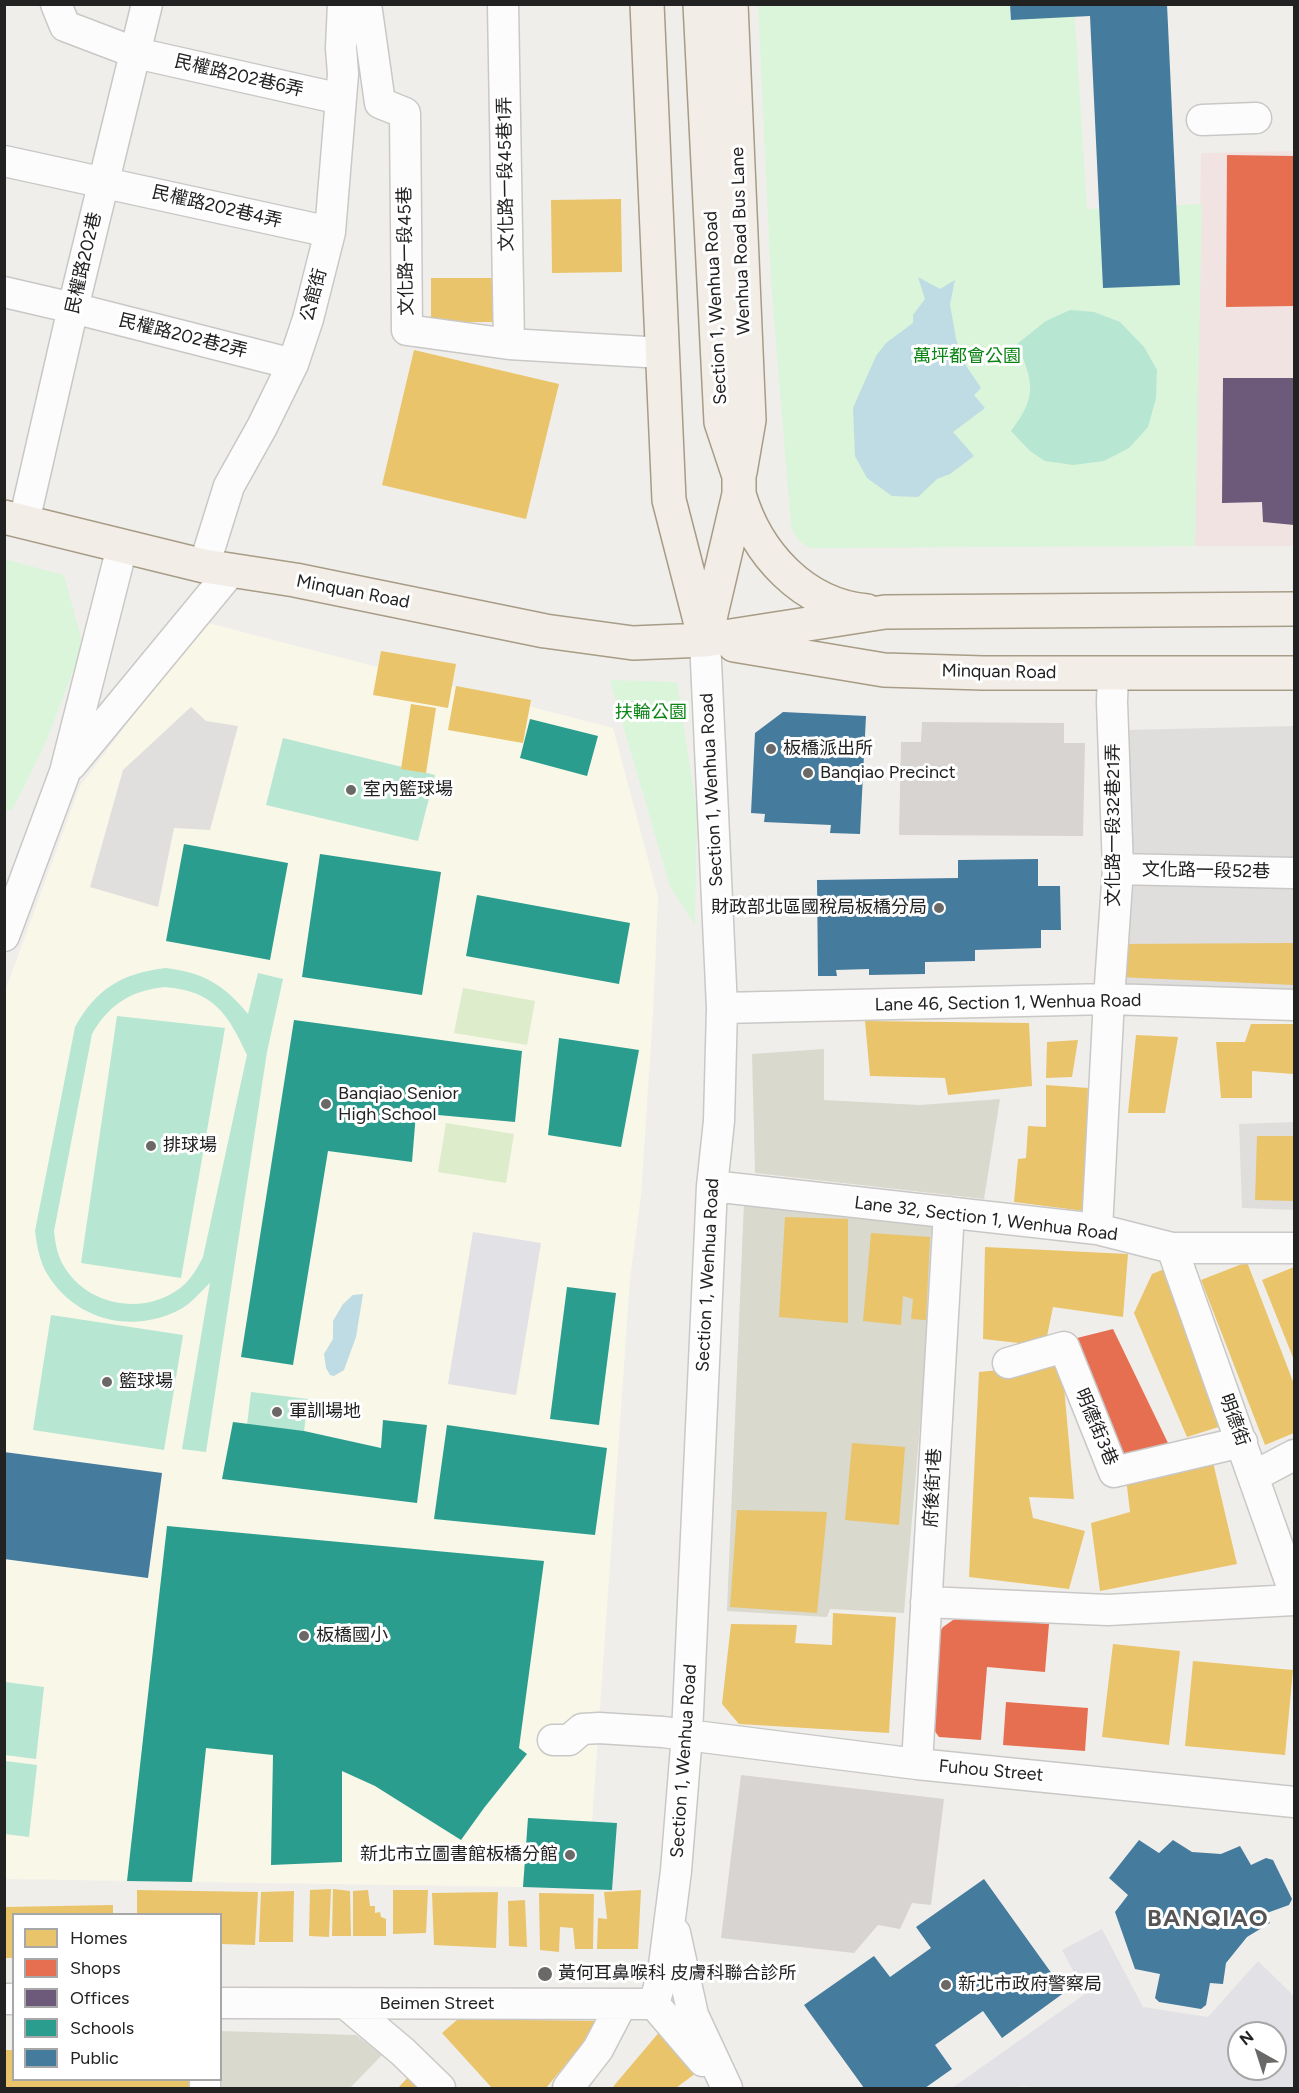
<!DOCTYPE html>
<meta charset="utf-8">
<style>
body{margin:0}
#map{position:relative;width:1299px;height:2093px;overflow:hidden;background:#f0eeeb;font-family:Figtree,sans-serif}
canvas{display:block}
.frame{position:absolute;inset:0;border:6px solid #222;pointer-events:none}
.legend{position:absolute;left:12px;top:1913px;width:210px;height:168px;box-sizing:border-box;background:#fff;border:2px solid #a7a7a7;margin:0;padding:8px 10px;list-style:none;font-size:18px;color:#222}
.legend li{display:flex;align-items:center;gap:12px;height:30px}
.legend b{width:30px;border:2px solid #a7a7a7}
.north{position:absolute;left:1227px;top:2021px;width:60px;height:60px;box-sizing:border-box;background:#fff;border:2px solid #a7a7a7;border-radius:50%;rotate:321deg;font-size:16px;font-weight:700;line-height:24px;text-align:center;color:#222}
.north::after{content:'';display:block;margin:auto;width:21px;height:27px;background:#6a6968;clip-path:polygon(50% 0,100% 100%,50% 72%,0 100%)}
</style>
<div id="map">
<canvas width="1299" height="2093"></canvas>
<div class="frame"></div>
<ul class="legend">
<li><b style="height:16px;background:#e9c46a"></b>Homes</li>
<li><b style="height:16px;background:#e76f51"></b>Shops</li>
<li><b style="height:16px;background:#6d597a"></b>Offices</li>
<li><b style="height:16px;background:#2a9d8f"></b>Schools</li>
<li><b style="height:16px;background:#457b9d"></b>Public</li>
</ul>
<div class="north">N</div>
</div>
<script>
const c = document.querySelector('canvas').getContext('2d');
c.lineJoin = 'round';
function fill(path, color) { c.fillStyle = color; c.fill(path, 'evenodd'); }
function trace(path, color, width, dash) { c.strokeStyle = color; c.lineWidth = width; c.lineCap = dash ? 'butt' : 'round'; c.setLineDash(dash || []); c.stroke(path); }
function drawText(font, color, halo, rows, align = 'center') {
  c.font = font + ' Figtree,"Noto Sans TC",sans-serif'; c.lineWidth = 6; c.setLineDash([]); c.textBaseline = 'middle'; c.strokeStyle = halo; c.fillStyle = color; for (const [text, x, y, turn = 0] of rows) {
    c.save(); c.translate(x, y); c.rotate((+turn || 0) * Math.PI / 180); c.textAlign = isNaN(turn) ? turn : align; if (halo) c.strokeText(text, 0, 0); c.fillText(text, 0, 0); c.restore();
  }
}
const residential = new Path2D(`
 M1294 726V993L1119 987 1127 730Z
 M1294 1122V1210L1242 1208 1239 1124Z`);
const commercial = new Path2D(`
 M1294 151V546H1195L1201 153Z`);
const education = new Path2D(`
 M204 622 613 728 658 897 653 1014 641 1195 630 1279 592 1822 528 1818 523 1887 5 1879 4 994 80 786Z`);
const construction = new Path2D(`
 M824 1049V1100L920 1105 1000 1099 984 1199 755 1173 752 1054Z
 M744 1201 937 1226 904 1613 830 1609 827 1617 727 1611Z
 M221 2031 356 2035 382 2055 350 2088H221Z`);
const grass = new Path2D(`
 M463 988 535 1001 527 1045 454 1033Z
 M446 1123 514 1134 506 1183 438 1172Z`);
const park = new Path2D(`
 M758 5H1074L1087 209 1202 204 1195 546 811 548C800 543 795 538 791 526L771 282Z
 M4 559 64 575 83 645 46 742 12 811 4 809Z
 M610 680 677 682 697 812 695 925 670 887Z`);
const pitch = new Path2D(`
 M1070 310 1094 312 1120 322 1144 347 1157 370 1156 398 1148 427 1129 448 1104 461 1073 465 1045 461 1030 451 1011 431C1037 397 1034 383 1017 344L1046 321Z
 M283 738 435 775 418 841 266 805Z
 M166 968C204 973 223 984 248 1014L258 973 283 979 267 1052 206 1452 182 1449 210 1283C200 1292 191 1304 179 1310 130 1335 73 1319 46 1272 39 1259 37 1245 35 1231L75 1027C96 989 122 973 166 968ZM165 987C214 991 228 1014 247 1055L203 1257C198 1267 193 1276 185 1284 148 1318 85 1307 62 1263 57 1253 55 1242 54 1231L92 1034C109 1004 132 990 165 987Z
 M117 1016 225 1028 181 1278 81 1263Z
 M51 1315 183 1335 164 1450 33 1430Z
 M251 1392 308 1399 304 1431 247 1425Z
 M5 1682 44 1687 36 1759 5 1755Z
 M5 1761 37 1765 29 1837 5 1834Z`);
const parking = new Path2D(`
 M191 707 206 721 238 726 210 830 174 828 158 907 90 887 123 770Z`);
const plaza = new Path2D(`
 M473 1232 541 1243 516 1395 448 1384Z
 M1102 1929 1143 2007 1208 2017 1258 1961 1294 1996V2088H1044L1022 2086 1014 2088H952L1085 1994 1062 1950ZM1239 2033H1275V2069H1239Z`);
const water = new Path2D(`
 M918 277 940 289 955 280 950 304 956 339 965 364 981 388 974 395 985 408 953 432 974 456 950 474 937 479 918 497 892 496 867 478 855 456 853 408 876 356 886 343 913 323V315L925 299Z
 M363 1294 356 1337 344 1370 334 1376 330 1375 326 1368 324 1354 333 1339V1321L343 1304 353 1295Z`);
const homes = new Path2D(`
 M621 199 622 272 552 273 551 200Z
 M431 278H498V322H431Z
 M414 350 559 384 526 519 382 485Z
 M381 651 456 664 448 708 373 695Z
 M456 686 531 700 523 743 448 730Z
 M411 704 436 708 426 773 401 769Z
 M1294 943V985L1118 977V944Z
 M865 1021 1029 1023 1032 1086 948 1095 945 1078 870 1076Z
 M1251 1024H1294V1074L1252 1071V1098H1221L1216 1042H1245Z
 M1136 1035 1178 1037 1165 1113H1128Z
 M1078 1040 1072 1077 1046 1078 1047 1042Z
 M1046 1085 1088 1088 1084 1211 1014 1202 1018 1159 1026 1158 1028 1126 1046 1127Z
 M1257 1136H1294V1201L1255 1200Z
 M785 1217 848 1219V1323L779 1317Z
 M871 1233 930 1237 926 1320 911 1319 913 1299 903 1296 901 1325 863 1321Z
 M985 1247 1128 1254 1123 1317 1053 1307 1045 1346 983 1339Z
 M1247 1262 1294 1384V1433L1265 1445 1201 1280Z
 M1169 1267 1225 1425 1187 1437 1134 1313 1152 1274Z
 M1294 1267V1360L1262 1280Z
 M1062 1364 1074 1499 1029 1497 1033 1518 1085 1531 1069 1589 969 1577 979 1372Z
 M852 1443 905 1447 899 1525 845 1520Z
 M1212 1458 1237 1564 1100 1591 1091 1523 1130 1512 1126 1478Z
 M737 1510 827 1512 817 1613 730 1607Z
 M833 1613 896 1617 889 1733 739 1724 722 1704 731 1624 797 1625 795 1643 832 1645Z
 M1113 1644 1180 1651 1169 1745 1102 1737Z
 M1193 1661 1293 1670 1285 1755 1185 1746Z
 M331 1889 329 1937 309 1936 310 1890Z
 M333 1889 350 1891 351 1936H332Z
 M137 1890 258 1892 255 1945 220 1944V1914H137Z
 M368 1890 370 1906H375V1913L380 1912 381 1917 386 1919V1936H353V1891Z
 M393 1890H428L426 1933 393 1934Z
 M641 1890 638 1949H597L598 1918 607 1919 604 1892Z
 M294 1891 293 1942H259L261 1892Z
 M498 1892 496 1948 434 1945 432 1893Z
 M539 1893 594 1894 593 1949H575L573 1928 560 1927 559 1952 540 1950Z
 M525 1900 527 1947 509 1946 508 1901Z
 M113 1905V1914H14V1958H4V1907Z
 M458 2019 602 2021 546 2088H492L442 2033Z
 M661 2030 696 2073 676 2088H612Z
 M5 2050H14V2080H191V2088H5Z
 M410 2075 424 2088H398Z`);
const shops = new Path2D(`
 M1227 155 1294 156V306L1226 307Z
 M1113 1329 1168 1443 1122 1459 1073 1339Z
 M964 1617 1049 1624 1045 1672 987 1667 981 1740 939 1737 926 1719 936 1637 943 1627 953 1620Z
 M1006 1702 1088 1708 1085 1751 1003 1745Z`);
const offices = new Path2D(`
 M1223 378H1294V525L1263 522 1262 502 1222 503Z`);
const schools = new Path2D(`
 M530 719 598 736 587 776 520 758Z
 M184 844 288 863 270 960 166 941Z
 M320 854 441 872 422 995 302 977Z
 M477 895 630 923 619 984 466 956Z
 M294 1020 522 1051 515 1122 416 1113 412 1162 328 1151 293 1365 241 1357Z
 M559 1038 639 1050 621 1147 548 1135Z
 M567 1287 616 1293 599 1425 550 1419Z
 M383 1420 427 1425 417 1503 222 1479 233 1422 304 1431 381 1448Z
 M447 1425 607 1448 595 1535 434 1519Z
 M167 1526 544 1561 519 1748 527 1754 484 1808 461 1840 375 1786 342 1771V1862L271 1865 273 1755 206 1748 192 1882 127 1881Z
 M528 1818 617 1823 612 1890 523 1887Z`);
const public = new Path2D(`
 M1010 4H1167L1180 285 1103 288 1090 16 1011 20Z
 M783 712 866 716 860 834 830 833 831 825 764 822 765 814 751 813 755 733Z
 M1038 859V886H1060L1061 930H1041V948L975 950V961L925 962V974L869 975V969L836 970 837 976H818L817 880 958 878V860Z
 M4 1452 162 1473 148 1578 4 1559Z
 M1139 1840 1159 1853 1173 1840 1192 1852 1221 1854 1240 1846 1251 1865 1266 1858 1273 1860 1292 1899 1289 1905 1264 1914 1270 1923 1247 1937 1226 1963 1223 1984 1210 1983 1206 2005 1201 2009 1159 2002 1155 1998 1160 1974 1135 1969 1115 1912 1128 1895 1109 1878Z
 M984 1879 1065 1992 1002 2038 983 2011 935 2045 952 2069 925 2088H864L804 2005 874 1956 890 1977 931 1948 916 1927Z`);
const building = new Path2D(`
 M922 722 1064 723V743H1085L1083 836 899 835 901 742H921Z
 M741 1775 944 1799 931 1905 912 1903 900 1929 878 1925 854 1953 721 1938Z`);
const minor = new Path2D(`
 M56 4 65 26 136 53 341 99
 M366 4 380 103 405 113 407 330 509 344 663 353
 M503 4 509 344
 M1202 120 1256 118
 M4 161 330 232
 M4 292 73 308 293 364
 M24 522 73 308 147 4
 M204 566 229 486 262 427 293 364 308 319 330 232 343 74 341 48 343 4
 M71 765 231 571
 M1118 869 1294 873
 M4 936 65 772 122 547
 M722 1008 1109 999 1294 1005
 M712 1186 1097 1229 1172 1248H1294
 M1097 1229 1109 999 1118 869 1112 702 1113 673
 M1172 1248 1294 1592
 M1008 1363 1064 1347 1114 1472 1242 1442
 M1254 1476 1294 1455
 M926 1602 1108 1610 1294 1600
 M553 1740H569L582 1729 599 1728 663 1732 917 1764 1294 1802
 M917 1764 949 1212
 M675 1933 693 2015 727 2088
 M4 1999H14
 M220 2003 654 2004
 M346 2004 403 2052 440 2088
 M654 2004 663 1973 676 1871 687 1734 712 1186 719 1121 722 1008 705 640
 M654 2004 703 2061
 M205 2080V2088
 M568 2088 598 2049 621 2005`);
const major = new Path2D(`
 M647 4 669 500 704 636
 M700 4 721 422 739 476V494L705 640
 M731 4 749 420 740 472
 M739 494C756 553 803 605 867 611
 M4 517 204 566 295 580 545 631 633 643 705 640 885 612 1294 609
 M734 645 884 670 983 673H1294`);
const markers = [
 [771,749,6,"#6a6968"],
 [808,773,6,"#6a6968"],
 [351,790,6,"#6a6968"],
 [939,908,6,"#6a6968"],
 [326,1104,6,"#6a6968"],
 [151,1146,6,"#6a6968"],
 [107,1382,6,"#6a6968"],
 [277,1412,6,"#6a6968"],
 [304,1636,6,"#6a6968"],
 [570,1855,6,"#6a6968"],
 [545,1974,8,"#6a6968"],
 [946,1985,6,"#6a6968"]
];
const streetNames = [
 ["民權路202巷6弄",239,76,13],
 ["文化路一段45巷1弄",506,174,-91],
 ["民權路202巷4弄",217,207,13],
 ["Wenhua Road Bus Lane",741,241,-92],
 ["文化路一段45巷",406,251,-91],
 ["民權路202巷",84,263,-77],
 ["公館街",314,295,-75],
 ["Section 1, Wenhua Road",716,308,-93],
 ["民權路202巷2弄",183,336,14],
 ["Minquan Road",353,592,11],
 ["Minquan Road",999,672,1],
 ["Section 1, Wenhua Road",712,790,-93],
 ["文化路一段32巷21弄",1114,825,-90],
 ["文化路一段52巷",1206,871,1],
 ["Lane 46, Section 1, Wenhua Road",1008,1003,-1],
 ["Lane 32, Section 1, Wenhua Road",986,1219,7],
 ["Section 1, Wenhua Road",708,1275,-87],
 ["明德街",1234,1420,70],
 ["明德街3巷",1096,1427,67],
 ["府後街1巷",933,1488,-87],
 ["Section 1, Wenhua Road",684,1761,-86],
 ["Fuhou Street",991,1771,5],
 ["Beimen Street",437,2004]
];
const parkNames = [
 ["萬坪都會公園",967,357],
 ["扶輪公園",651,713]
];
const poiNames = [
 ["板橋派出所",783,749],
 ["Banqiao Precinct",820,773],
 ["室內籃球場",363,790],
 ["財政部北區國稅局板橋分局",927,908,"right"],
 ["Banqiao Senior",338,1094],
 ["High School",338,1115],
 ["排球場",163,1146],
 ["籃球場",119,1382],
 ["軍訓場地",289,1412],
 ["板橋國小",316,1636],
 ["新北市立圖書館板橋分館",558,1855,"right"],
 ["黃何耳鼻喉科 皮膚科聯合診所",558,1974],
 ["新北市政府警察局",958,1985]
];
const districtNames = [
 ["BANQIAO",1208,1919]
];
fill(residential, '#dfdedc');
fill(commercial, '#f1e3e1');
fill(education, '#f8f7e8');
fill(construction, '#d9d9cd');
fill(grass, '#ddeccb');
fill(park, '#daf5da');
fill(pitch, '#b7e6d2');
fill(parking, '#e0dfde');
fill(plaza, '#e2e1e5');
fill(water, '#bfdbe3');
fill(homes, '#e9c46a');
fill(shops, '#e76f51');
fill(offices, '#6d597a');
fill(schools, '#2a9d8f');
fill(public, '#457b9d');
fill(building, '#d7d4d2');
trace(minor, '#c9c8c7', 33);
trace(major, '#a79c86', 36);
trace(minor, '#fdfcfc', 30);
trace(major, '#f3ede7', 33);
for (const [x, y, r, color] of markers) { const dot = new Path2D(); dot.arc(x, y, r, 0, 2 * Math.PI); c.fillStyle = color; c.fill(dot); trace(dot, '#fff', 2); }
drawText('18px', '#222', '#fff', streetNames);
drawText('18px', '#0c8416', '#fff', parkNames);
drawText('18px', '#222', '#fff', poiNames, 'left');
c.letterSpacing = '1.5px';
drawText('bold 24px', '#555', '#fff', districtNames);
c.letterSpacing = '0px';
</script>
